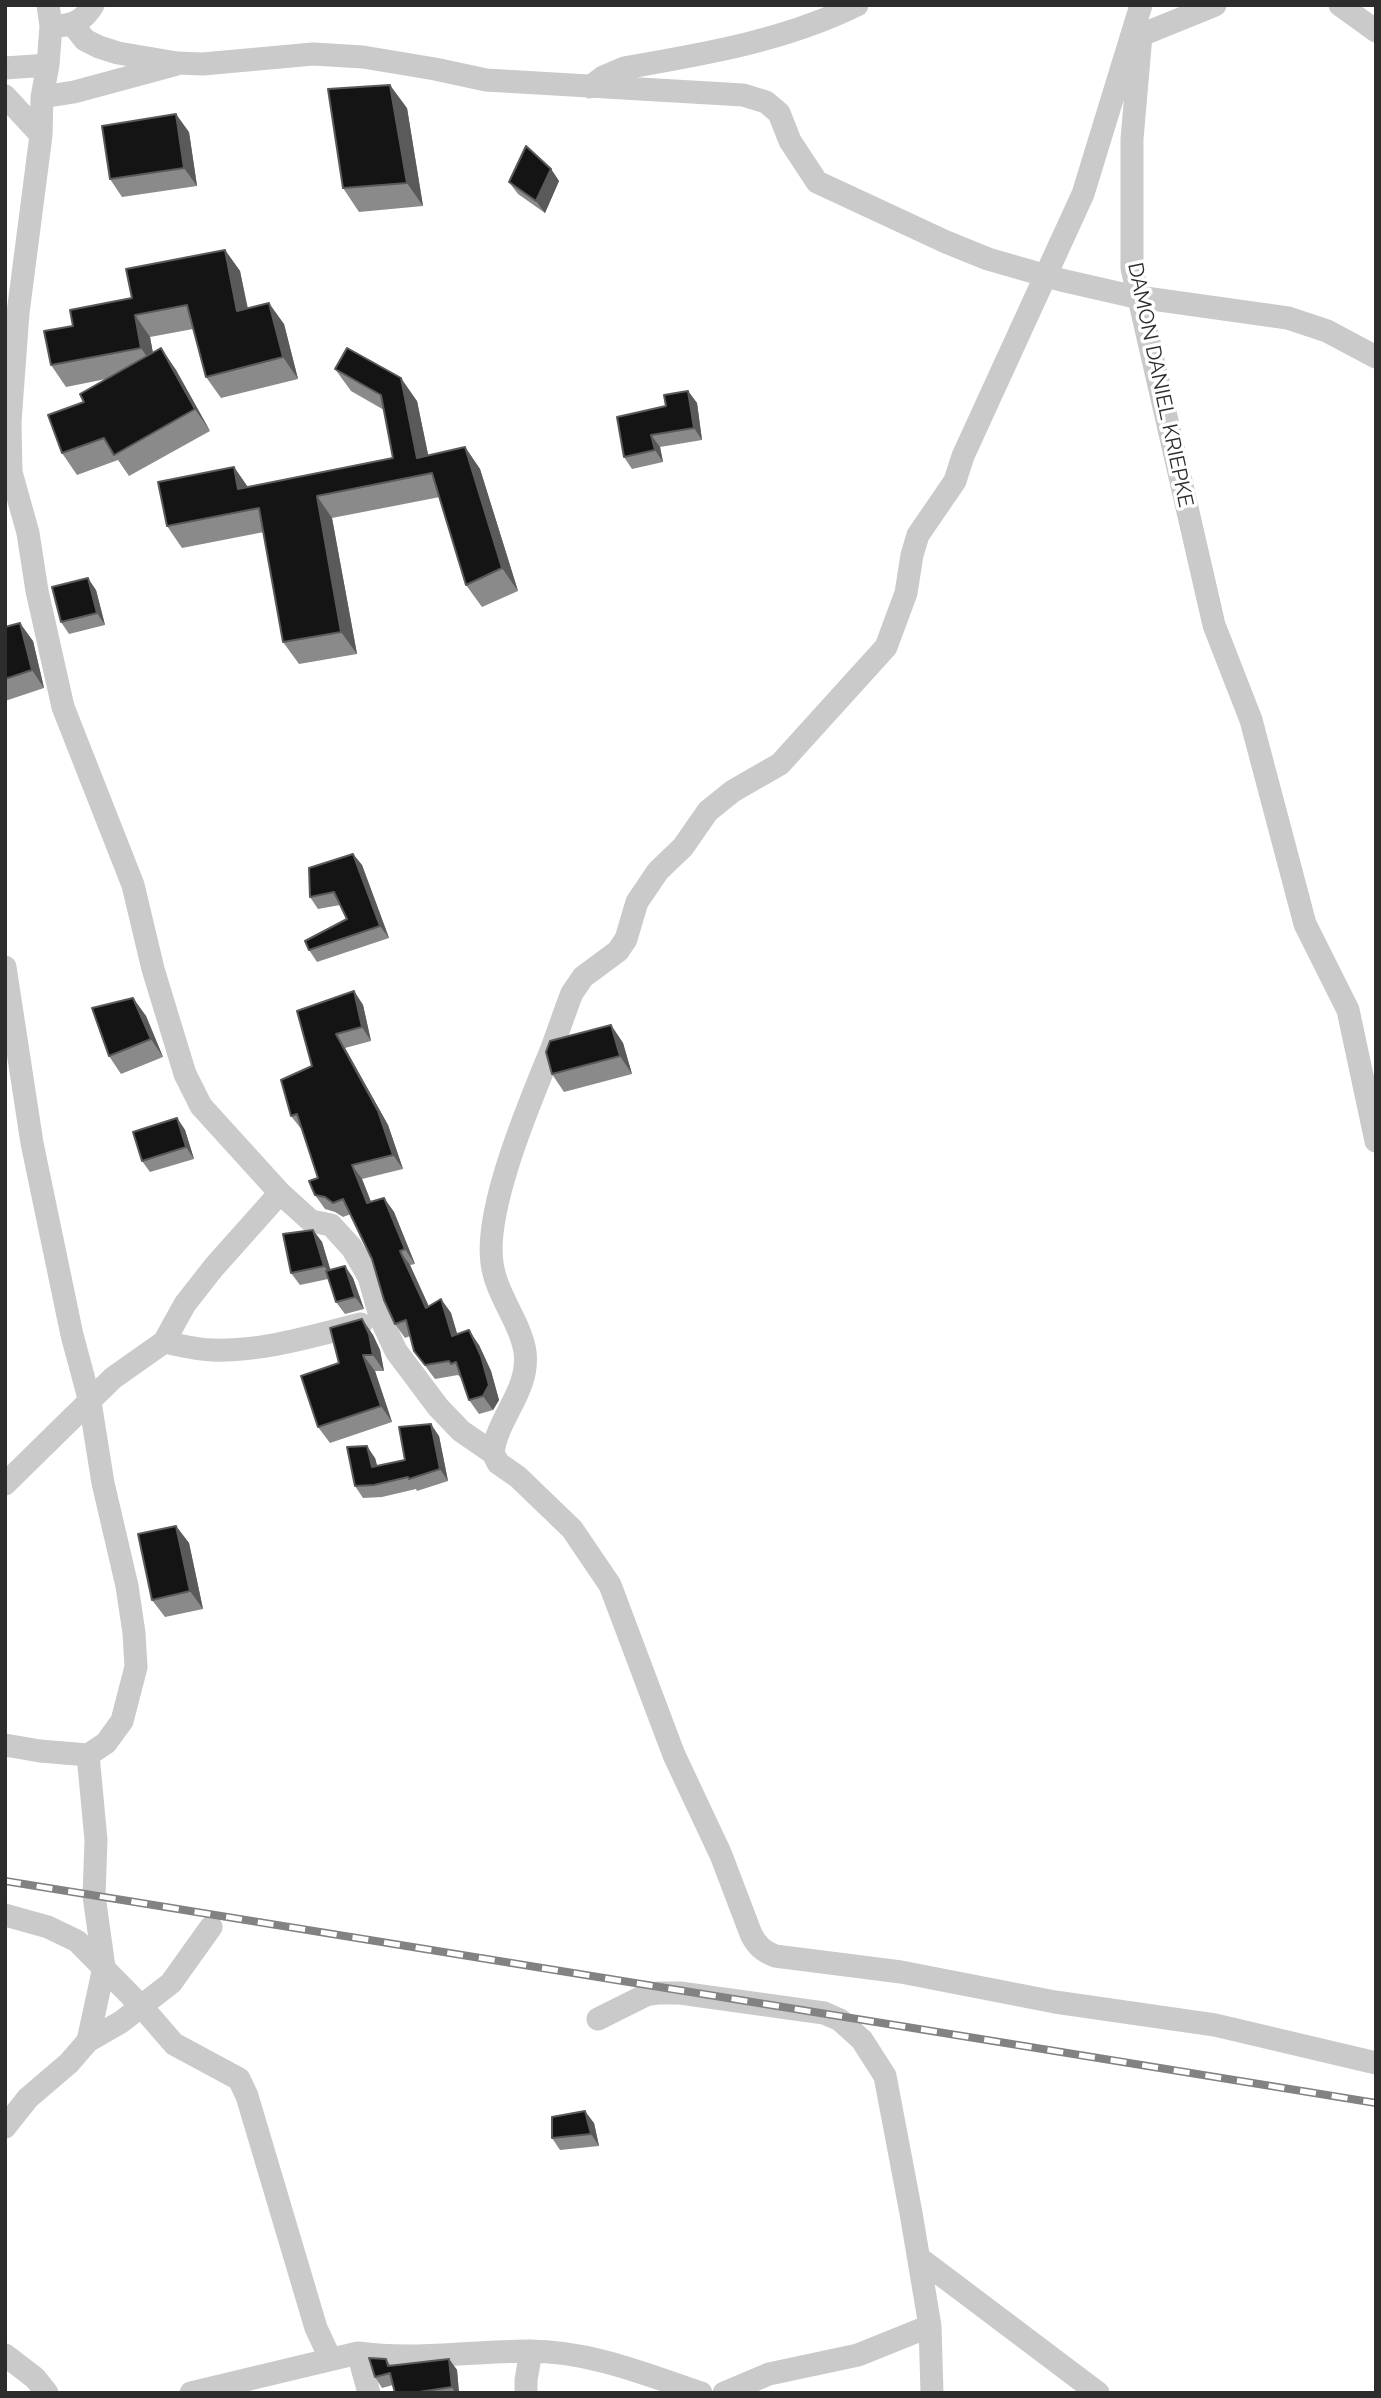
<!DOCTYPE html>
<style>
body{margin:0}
#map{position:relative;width:1381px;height:2398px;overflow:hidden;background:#fff;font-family:Raleway,sans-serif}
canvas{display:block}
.frame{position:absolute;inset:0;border:7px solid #2d2d2d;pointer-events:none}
</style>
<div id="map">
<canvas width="1381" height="2398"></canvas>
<div class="frame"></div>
</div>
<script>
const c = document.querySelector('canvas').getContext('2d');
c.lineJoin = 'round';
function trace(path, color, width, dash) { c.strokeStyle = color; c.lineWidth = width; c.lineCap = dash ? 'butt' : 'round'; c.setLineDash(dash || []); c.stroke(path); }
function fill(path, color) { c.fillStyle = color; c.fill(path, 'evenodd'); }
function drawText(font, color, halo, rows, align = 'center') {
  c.font = font + ' Raleway,sans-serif'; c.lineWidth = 7; c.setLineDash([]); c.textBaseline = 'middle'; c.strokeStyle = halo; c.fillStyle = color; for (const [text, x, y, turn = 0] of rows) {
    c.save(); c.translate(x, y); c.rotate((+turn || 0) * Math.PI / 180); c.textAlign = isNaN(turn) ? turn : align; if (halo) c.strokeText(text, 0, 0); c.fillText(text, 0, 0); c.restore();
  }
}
const street = new Path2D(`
 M1141 5 1083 194 963 456 955 481 918 535 912 555 906 593 886 647 780 764 733 791 708 811 683 847 658 871 637 902 626 939 618 951 583 977 572 993C565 1011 559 1029 552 1048 531 1100 484 1208 492 1263 496 1295 521 1323 525 1352 530 1390 497 1418 493 1453L498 1463 518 1477 572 1529 610 1585 674 1755 721 1855 751 1934C757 1946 763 1951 775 1956L901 1972 1055 2002 1215 2025 1376 2063
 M1215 5 1141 35 1132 139V268L1214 625 1251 720 1305 924 1348 1010 1376 1141
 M1340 5 1376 31
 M73 25 85 40 99 47 118 53 177 63 203 64 313 54 363 57 435 69 486 80 743 95 766 102 779 113 790 141 817 182 946 242 988 259 1061 280 1131 296 1288 318 1327 331 1376 357
 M57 26C74 25 84 20 93 5
 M5 68 48 65
 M590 87 603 77 624 68C704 54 784 41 857 5
 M5 96 41 135
 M42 97 74 92 174 65
 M11 472 28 533 37 591 63 707 133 885 153 969 185 1074 201 1106 280 1193 311 1221 331 1225 352 1248 369 1277 381 1319 396 1351 438 1407 461 1431 493 1453
 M8 486 11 472 10 422 18 313 41 135 42 97 48 65 51 26 48 5
 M5 967 32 1143 72 1335 90 1402 103 1483 127 1586 134 1633 136 1667 122 1721 106 1743 88 1755 40 1751 5 1745
 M164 1342C180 1345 196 1350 212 1350 262 1352 313 1336 361 1324
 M5 1484 113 1378 164 1342 185 1304 214 1267 280 1193
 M5 1915 48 1927 77 1941 142 2007 174 2044 239 2079 247 2096 316 2328 330 2358
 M598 2019 646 1995 658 1993H680L824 2013 840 2020 862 2040 885 2076 911 2213 930 2326 932 2393
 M88 2041 121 2022 171 1983 211 1927
 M5 2127 28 2098 69 2063 88 2041 104 1967 94 1896 96 1840 88 1755
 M919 2258 1098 2393
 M358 2353 369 2393
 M5 2355 35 2378 47 2393
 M191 2393 358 2353C415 2361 472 2351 529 2351 589 2351 645 2374 701 2393
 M526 2393V2380L531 2351
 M724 2393 769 2374 858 2355 930 2326`);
const rail = new Path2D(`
 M5 1881 1376 2103`);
const wall = new Path2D(`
 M407 108 423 206 359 212 343 188Z
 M189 132 197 186 122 197 110 179Z
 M551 169 559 181 545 213 518 194 509 182Z
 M225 250 240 271 248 308 284 324 298 379 221 398 206 377 193 329 150 337 153 353 161 348 176 370 210 431 129 476 118 460 77 475 62 453 84 402 106 379 66 387 51 365 73 326 132 298Z
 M335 369 417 401 428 455 465 447 480 469 518 591 482 607 466 585 440 497 332 518 357 654 299 664 283 642 264 532 182 548 167 526 234 467 248 487 393 458 384 410 351 391Z
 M688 391 697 403 702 440 660 447 663 462 632 469 624 457 666 406Z
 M96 590 105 625 69 634 61 622Z
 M5 627 33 641 44 688 5 701Z
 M353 854 362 865 389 938 317 962 309 950 347 919 340 905 318 909 310 897Z
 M354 991 363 1005 371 1041 345 1048 388 1125 403 1169 362 1179 371 1202 384 1198 394 1212 415 1264 410 1265 429 1307 441 1299 451 1313 457 1334 479 1345 491 1371 499 1400 493 1410 479 1414 469 1400 461 1378 458 1375 435 1379 414 1351 410 1336 405 1338 395 1324 372 1259 351 1214 343 1217 335 1212 325 1209 315 1195 318 1178 302 1130 291 1116 312 1066Z
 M133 998 146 1016 163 1057 121 1074 109 1056Z
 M611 1025 623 1043 632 1074 564 1092 552 1074Z
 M177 1118 185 1130 194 1159 150 1172 142 1161Z
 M313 1230 322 1242 330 1270 345 1266 353 1278 364 1309 345 1314 336 1302 328 1279 300 1285 291 1273Z
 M362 1319 373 1335 380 1350 384 1371H375L392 1422 330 1443 318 1427 339 1363Z
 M439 1436 448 1481 417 1491 416 1489 382 1497 363 1498 355 1486 375 1458 377 1466 405 1460Z
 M176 1526 189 1543 203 1609 165 1617 152 1600Z
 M594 2123 599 2146 560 2150 552 2138Z
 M386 2359 391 2366 449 2359 457 2370 459 2393H395L393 2385 382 2388 375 2377Z`);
const shadedWall = new Path2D(`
 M390 85 407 108 423 206 407 183Z
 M176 114 189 132 197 186 184 168Z
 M551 169 559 181 545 213 536 201Z
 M225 250 240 271 252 332 237 311Z
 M269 303 284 324 298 379 283 357Z
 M135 315 150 337 156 370 141 348Z
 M161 348 176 370 210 431 195 409Z
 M401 378 417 401 432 473 417 458Z
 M688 391 697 403 702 440 694 428Z
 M651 435 660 447 663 462 655 450Z
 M465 447 480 469 518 591 502 568Z
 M234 467 249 489H238Z
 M317 496 332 518 357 654 341 632Z
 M88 578 96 590 105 625 97 613Z
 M20 623 33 641 44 688 32 670Z
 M353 854 362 865 389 938 380 926Z
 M354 991 363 1005 371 1041 362 1027Z
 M133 998 146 1016 163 1057 151 1039Z
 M611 1025 623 1043 632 1074 620 1056Z
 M336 1034 345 1048 388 1125 403 1169 393 1155Z
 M177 1118 185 1130 194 1159 186 1147Z
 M352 1165 362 1179 377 1217 367 1203Z
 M384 1198 394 1212 415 1264 405 1249Z
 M313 1230 322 1242 333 1278 324 1266Z
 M400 1251 410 1265 436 1322 426 1308Z
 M345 1266 353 1278 364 1309 355 1297Z
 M441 1299 451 1313 462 1350 452 1336Z
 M362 1319 373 1335 380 1350 384 1371 373 1355Z
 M469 1330 479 1345 491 1371 499 1400 493 1410 483 1396Z
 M363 1355 375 1371 392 1422 381 1406Z
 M431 1424 439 1436 448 1481 440 1469Z
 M367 1446 375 1458 381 1479 372 1467Z
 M176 1526 189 1543 203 1609 190 1591Z
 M585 2111 594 2123 599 2146 591 2134Z
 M449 2359 457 2370 459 2393H455L452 2387Z`);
const building = new Path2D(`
 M390 85 407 183 343 188 328 89Z
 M176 114 184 168 110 179 102 126Z
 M526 146 551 169 536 201 509 182Z
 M225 250 237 311 269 303 283 357 206 377 187 305 135 315 141 348 51 365 44 331 73 326 70 310 132 298 126 269Z
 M161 348 195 409 114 455 104 438 62 453 48 415 84 402 80 394Z
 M347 348 401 378 417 458 465 447 502 568 466 585 432 473 317 496 341 632 283 642 259 508 167 526 158 482 234 467 238 489 393 458 381 395 335 369Z
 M688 391 694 428 651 435 655 450 624 457 617 417 666 406 664 395Z
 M88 578 97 613 61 622 52 587Z
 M20 623 32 670 5 679V627Z
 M353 854 380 926 309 950 305 941 347 919 334 892 310 897 309 868Z
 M354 991 362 1027 336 1034 378 1111 393 1155 352 1165 367 1203 384 1198 405 1249 400 1251 426 1308 441 1299 452 1336 469 1330 481 1356 489 1385 483 1396 469 1400 456 1362 451 1364 449 1361 425 1365 414 1351 406 1320 395 1324 384 1300 372 1259 343 1199 333 1203 325 1197 315 1195 309 1181 318 1178 297 1114 291 1116 281 1080 312 1066 297 1011Z
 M133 998 151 1039 109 1056 92 1008Z
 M611 1025 620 1056 552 1074 546 1052 550 1041Z
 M177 1118 186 1147 142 1161 133 1132Z
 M313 1230 324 1266 291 1273 283 1234Z
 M345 1266 355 1297 336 1302 326 1271Z
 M362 1319 369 1334 373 1355H363L381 1406 318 1427 301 1376 339 1363 330 1328Z
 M431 1424 440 1469 409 1479 408 1477 374 1485 355 1486 347 1447 367 1446 372 1467 405 1460 399 1427Z
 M176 1526 190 1591 152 1600 138 1534Z
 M585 2111 591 2134 552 2138V2117Z
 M369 2358 386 2359 388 2366 449 2359 452 2387 412 2393H395L390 2373 375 2377Z`);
const streetNames = [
 ["DAMON DANIEL KRIEPKE",1160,385,78]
];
trace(street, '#cacaca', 23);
trace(rail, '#828282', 8);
trace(rail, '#fff', 5, [16]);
fill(wall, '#8a8a8a');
fill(shadedWall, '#5a5a5a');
fill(building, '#141414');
trace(building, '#5a5a5a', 2);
drawText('21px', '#2d2d2d', '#fff', streetNames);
</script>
